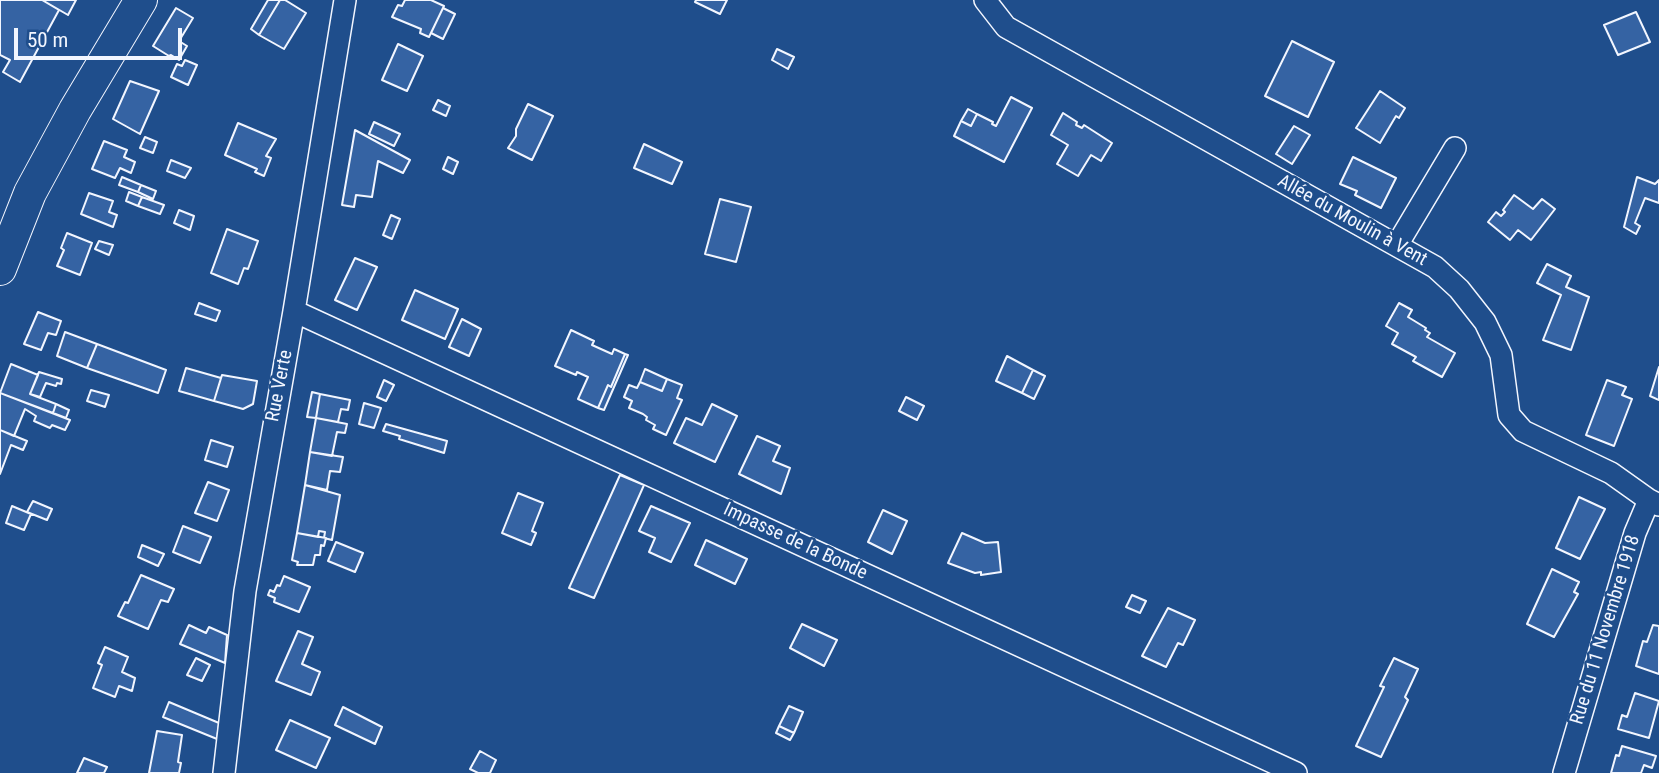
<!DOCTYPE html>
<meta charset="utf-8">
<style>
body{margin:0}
#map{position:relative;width:1659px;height:773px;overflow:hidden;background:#1f4e8c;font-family:"Roboto Condensed",sans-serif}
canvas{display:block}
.scale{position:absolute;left:14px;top:28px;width:168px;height:32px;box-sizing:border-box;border:4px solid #f2f6ff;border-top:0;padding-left:9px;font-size:21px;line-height:24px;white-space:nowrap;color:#f2f6ff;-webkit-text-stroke:5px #1f4e8c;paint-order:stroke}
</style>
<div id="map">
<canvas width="1659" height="773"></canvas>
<div class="scale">50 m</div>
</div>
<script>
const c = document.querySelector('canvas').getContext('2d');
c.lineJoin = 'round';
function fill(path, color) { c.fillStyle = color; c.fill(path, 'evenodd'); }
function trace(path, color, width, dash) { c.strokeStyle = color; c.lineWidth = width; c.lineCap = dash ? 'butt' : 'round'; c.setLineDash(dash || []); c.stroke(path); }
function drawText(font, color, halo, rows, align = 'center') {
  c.font = font + ' "Roboto Condensed",sans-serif'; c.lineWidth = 5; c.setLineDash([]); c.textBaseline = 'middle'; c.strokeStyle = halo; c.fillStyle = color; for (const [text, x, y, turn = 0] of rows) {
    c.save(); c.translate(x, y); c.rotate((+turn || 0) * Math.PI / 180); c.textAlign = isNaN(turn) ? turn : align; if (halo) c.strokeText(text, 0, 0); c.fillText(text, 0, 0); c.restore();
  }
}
const building = new Path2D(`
 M0 0H42L59 10 20 82 3 72 10 60 0 55Z
 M42 0H76L68 15Z
 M268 0H280L259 35 251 29Z
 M280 0H285L306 13 284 49 259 35Z
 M405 0H431L444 6 429 37 420 33 421 29 392 17 398 5 402 6Z
 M696 0H727L720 14 695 2Z
 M176 8 193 18 179 41 187 46 179 60 171 55 169 56 153 46Z
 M443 8 455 14 443 39 431 33Z
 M1636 12 1650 42 1618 55 1604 25Z
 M1292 41 1334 62 1308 117 1265 96Z
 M398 44 423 56 407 91 382 80Z
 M777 49 794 57 788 69 772 60Z
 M185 60 197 65 188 85 171 77 177 64 182 66Z
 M130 81 159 91 140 134 113 119Z
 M1380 91 1405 108 1399 118 1396 116 1380 143 1356 128Z
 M1011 97 1032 108 1004 162 954 136 961 121 971 126 977 114 993 122 992 124 996 126Z
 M438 100 450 106 446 116 433 110Z
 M528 104 553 116 532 160 508 148 516 136V129Z
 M968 109 977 114 971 126 961 121Z
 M1063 113 1077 122 1076 125 1082 128 1084 125 1112 143 1101 161 1091 155 1078 176 1057 164 1068 145 1051 135Z
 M374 122 400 134 394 146 369 134Z
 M238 123 276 139 266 156 271 158 264 176 255 172 257 169 225 155Z
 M1294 126 1310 135 1292 164 1276 154Z
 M355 130 410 160 403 173 378 161 372 197 356 195 354 207 342 205Z
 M145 137 157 142 153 153 140 148Z
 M104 141 127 150 124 157 135 162 131 173 120 168 115 178 92 169Z
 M644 144 682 162 672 184 634 168Z
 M448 157 458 162 453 174 443 169Z
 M1353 157 1396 178 1381 208 1355 195 1357 191 1340 184Z
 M171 160 191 168 185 178 167 171Z
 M122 177 141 185 138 192 119 185Z
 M1637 177 1655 184 1659 180V203L1645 198 1635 223 1640 226 1636 234 1624 227Z
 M141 185 156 191 153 199 138 192Z
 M129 192 142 197 138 206 126 201Z
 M89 193 113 201 109 212 117 215 113 227 81 214Z
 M1514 195 1533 209 1542 199 1555 209 1531 240 1518 230 1510 240 1488 222 1496 212 1501 216 1505 212 1503 210Z
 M142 197 164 205 160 214 138 206Z
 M720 199 751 207 736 262 705 254Z
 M179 210 194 216 190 230 174 223Z
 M391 215 400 219 392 239 383 235Z
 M227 229 258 241 248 269 244 268 238 284 211 273Z
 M67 233 92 243 80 275 57 266 64 250 61 248Z
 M99 241 113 245 109 255 95 249Z
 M355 258 377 267 357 310 335 300Z
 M1547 264 1571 276 1566 287 1589 297 1571 350 1543 340 1561 295 1537 283Z
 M415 290 458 309 445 339 402 320Z
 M199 303 220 311 216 321 195 314Z
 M1399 303 1412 310 1408 317 1426 328 1425 330 1430 333 1427 337 1455 353 1442 377 1413 361 1416 357 1392 344 1398 333 1386 326Z
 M38 312 61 321 56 335 48 333 41 350 24 344Z
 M462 319 481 329 469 356 449 347Z
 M571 330 594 341 592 345 612 354 614 349 625 354 611 387 608 385 598 408 578 399 588 377 577 372 576 375 555 366Z
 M65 332 97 344 87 368 57 356Z
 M97 344 166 370 158 393 87 368Z
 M625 354 628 355 604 410 598 408 608 385 611 387Z
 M1007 356 1033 370 1022 393 996 381Z
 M11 364 38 375 30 394 56 404 53 413 0 393Z
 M1659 367V400L1650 396Z
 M186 368 221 378 214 401 179 391Z
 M645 369 667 379 662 391 640 382Z
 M1033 370 1045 376 1034 399 1022 393Z
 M39 372 62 379 61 384 57 383 56 386 46 383 40 397 30 394Z
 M222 375 257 381 253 404 243 409 214 401Z
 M667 379 682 385 677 398 682 400 666 435 653 429 655 425 646 420 647 417 643 414 629 408 632 401 624 397 629 385 637 388 640 382 662 391Z
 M384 380 394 385 386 401 377 397Z
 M1607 380 1626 387 1622 395 1632 399 1614 446 1586 435Z
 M91 390 109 395 105 407 87 401Z
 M312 392 320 394 316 418 307 417Z
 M0 393 70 420 65 430 52 425 50 428 34 421 36 416 25 409 14 436 0 430Z
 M320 394 350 400 348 410 341 409 338 422 316 418Z
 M906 397 924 406 917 420 899 411Z
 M364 403 381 408 374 428 359 424Z
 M56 404 69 410 66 418 53 413Z
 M712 404 737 416 715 462 674 443 686 418 702 425Z
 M316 418 347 424 345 433 337 432 332 456 310 452Z
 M386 424 447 441 444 453 399 439 400 436 383 431Z
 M0 430 27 441 23 450 11 445 0 474Z
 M757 436 780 446 773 461 790 468 781 494 739 474Z
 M211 440 233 447 227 467 205 460Z
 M310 452 343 457 340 472 330 471 327 490 305 485Z
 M620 475 644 485 594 598 569 588Z
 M208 482 229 490 217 521 195 513Z
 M305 485 340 495 332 540 324 538 325 532 319 531 318 537 297 533Z
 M518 493 543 503 532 531 536 533 531 545 502 533Z
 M1579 497 1605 509 1580 559 1556 548Z
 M33 501 52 509 47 520 27 512Z
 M12 506 31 514 24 530 6 523Z
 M651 506 690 523 671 562 649 552 655 538 639 531Z
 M883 510 907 521 892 554 868 542Z
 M183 526 211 537 200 563 173 552Z
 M297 533 326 538 324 546 321 545 320 555H315L313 565H297L298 562 292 560Z
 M962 533 985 543 998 542 1001 572 981 575V572L975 573 948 563Z
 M706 540 747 559 735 584 695 565Z
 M336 542 363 553 355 572 328 561Z
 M142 545 164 554 158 566 138 557Z
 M1552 569 1579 582 1574 592 1578 594 1554 637 1527 624Z
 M141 575 174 589 168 602 161 600 148 629 118 616 125 602 128 603Z
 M284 576 310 587 299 612 274 602 275 598 268 595 270 590 274 592 277 585 280 586Z
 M1132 595 1146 601 1140 613 1126 607Z
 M1168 608 1195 620 1183 645 1178 643 1166 667 1142 656Z
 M802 624 837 640 824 666 790 648Z
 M189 625 206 633 209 627 227 635 225 663 180 644Z
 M1653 625 1659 626V674L1636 666 1643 641 1647 642Z
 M298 631 313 637 302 664 320 672 311 695 276 681Z
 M105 647 128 657 122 672 135 678 132 691 119 686 115 697 93 688 102 665 98 663Z
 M196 658 210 665 202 681 187 675Z
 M1394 658 1418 669 1405 697 1408 700 1381 757 1356 746 1384 687 1380 686Z
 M1635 693 1659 701 1649 738 1618 729 1622 715 1627 717Z
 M169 702 219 723 217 739 163 717Z
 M789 706 803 712 794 733 779 726Z
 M343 707 382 727 375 744 335 725Z
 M290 720 330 738 316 768 276 750Z
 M779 726 794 733 790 740 776 733Z
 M157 731 182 735 178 762 181 763 179 773H149Z
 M1622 746 1656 756 1652 768 1644 765 1641 773H1611L1616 755 1619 756Z
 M480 751 496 760 490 773H478L470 769Z
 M84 758 107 767 104 773H77Z`);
const minor = new Path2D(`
 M985 0 1006 27 1435 267 1459 289 1485 322 1501 355 1509 415 1523 431 1611 473 1649 500
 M1397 245 1455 148
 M294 311 1296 773
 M224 773 245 591 294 311 345 0
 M1564 773 1635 533 1649 500 1659 505`);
const primary = new Path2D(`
 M0 269 30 193 75 110 141 0`);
const streetNames = [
 ["Allée du Moulin à Vent",1352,221,29],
 ["Rue Verte",280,386,-79],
 ["Impasse de la Bonde",795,542,25],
 ["Rue du 11 Novembre 1918",1606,630,-73]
];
fill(building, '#3563a3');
trace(building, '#f2f6ff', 2);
trace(minor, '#f2f6ff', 24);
trace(primary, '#f2f6ff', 34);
trace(minor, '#1f4e8c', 21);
trace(primary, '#1f4e8c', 32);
drawText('19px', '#f2f6ff', '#1f4e8c', streetNames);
</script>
